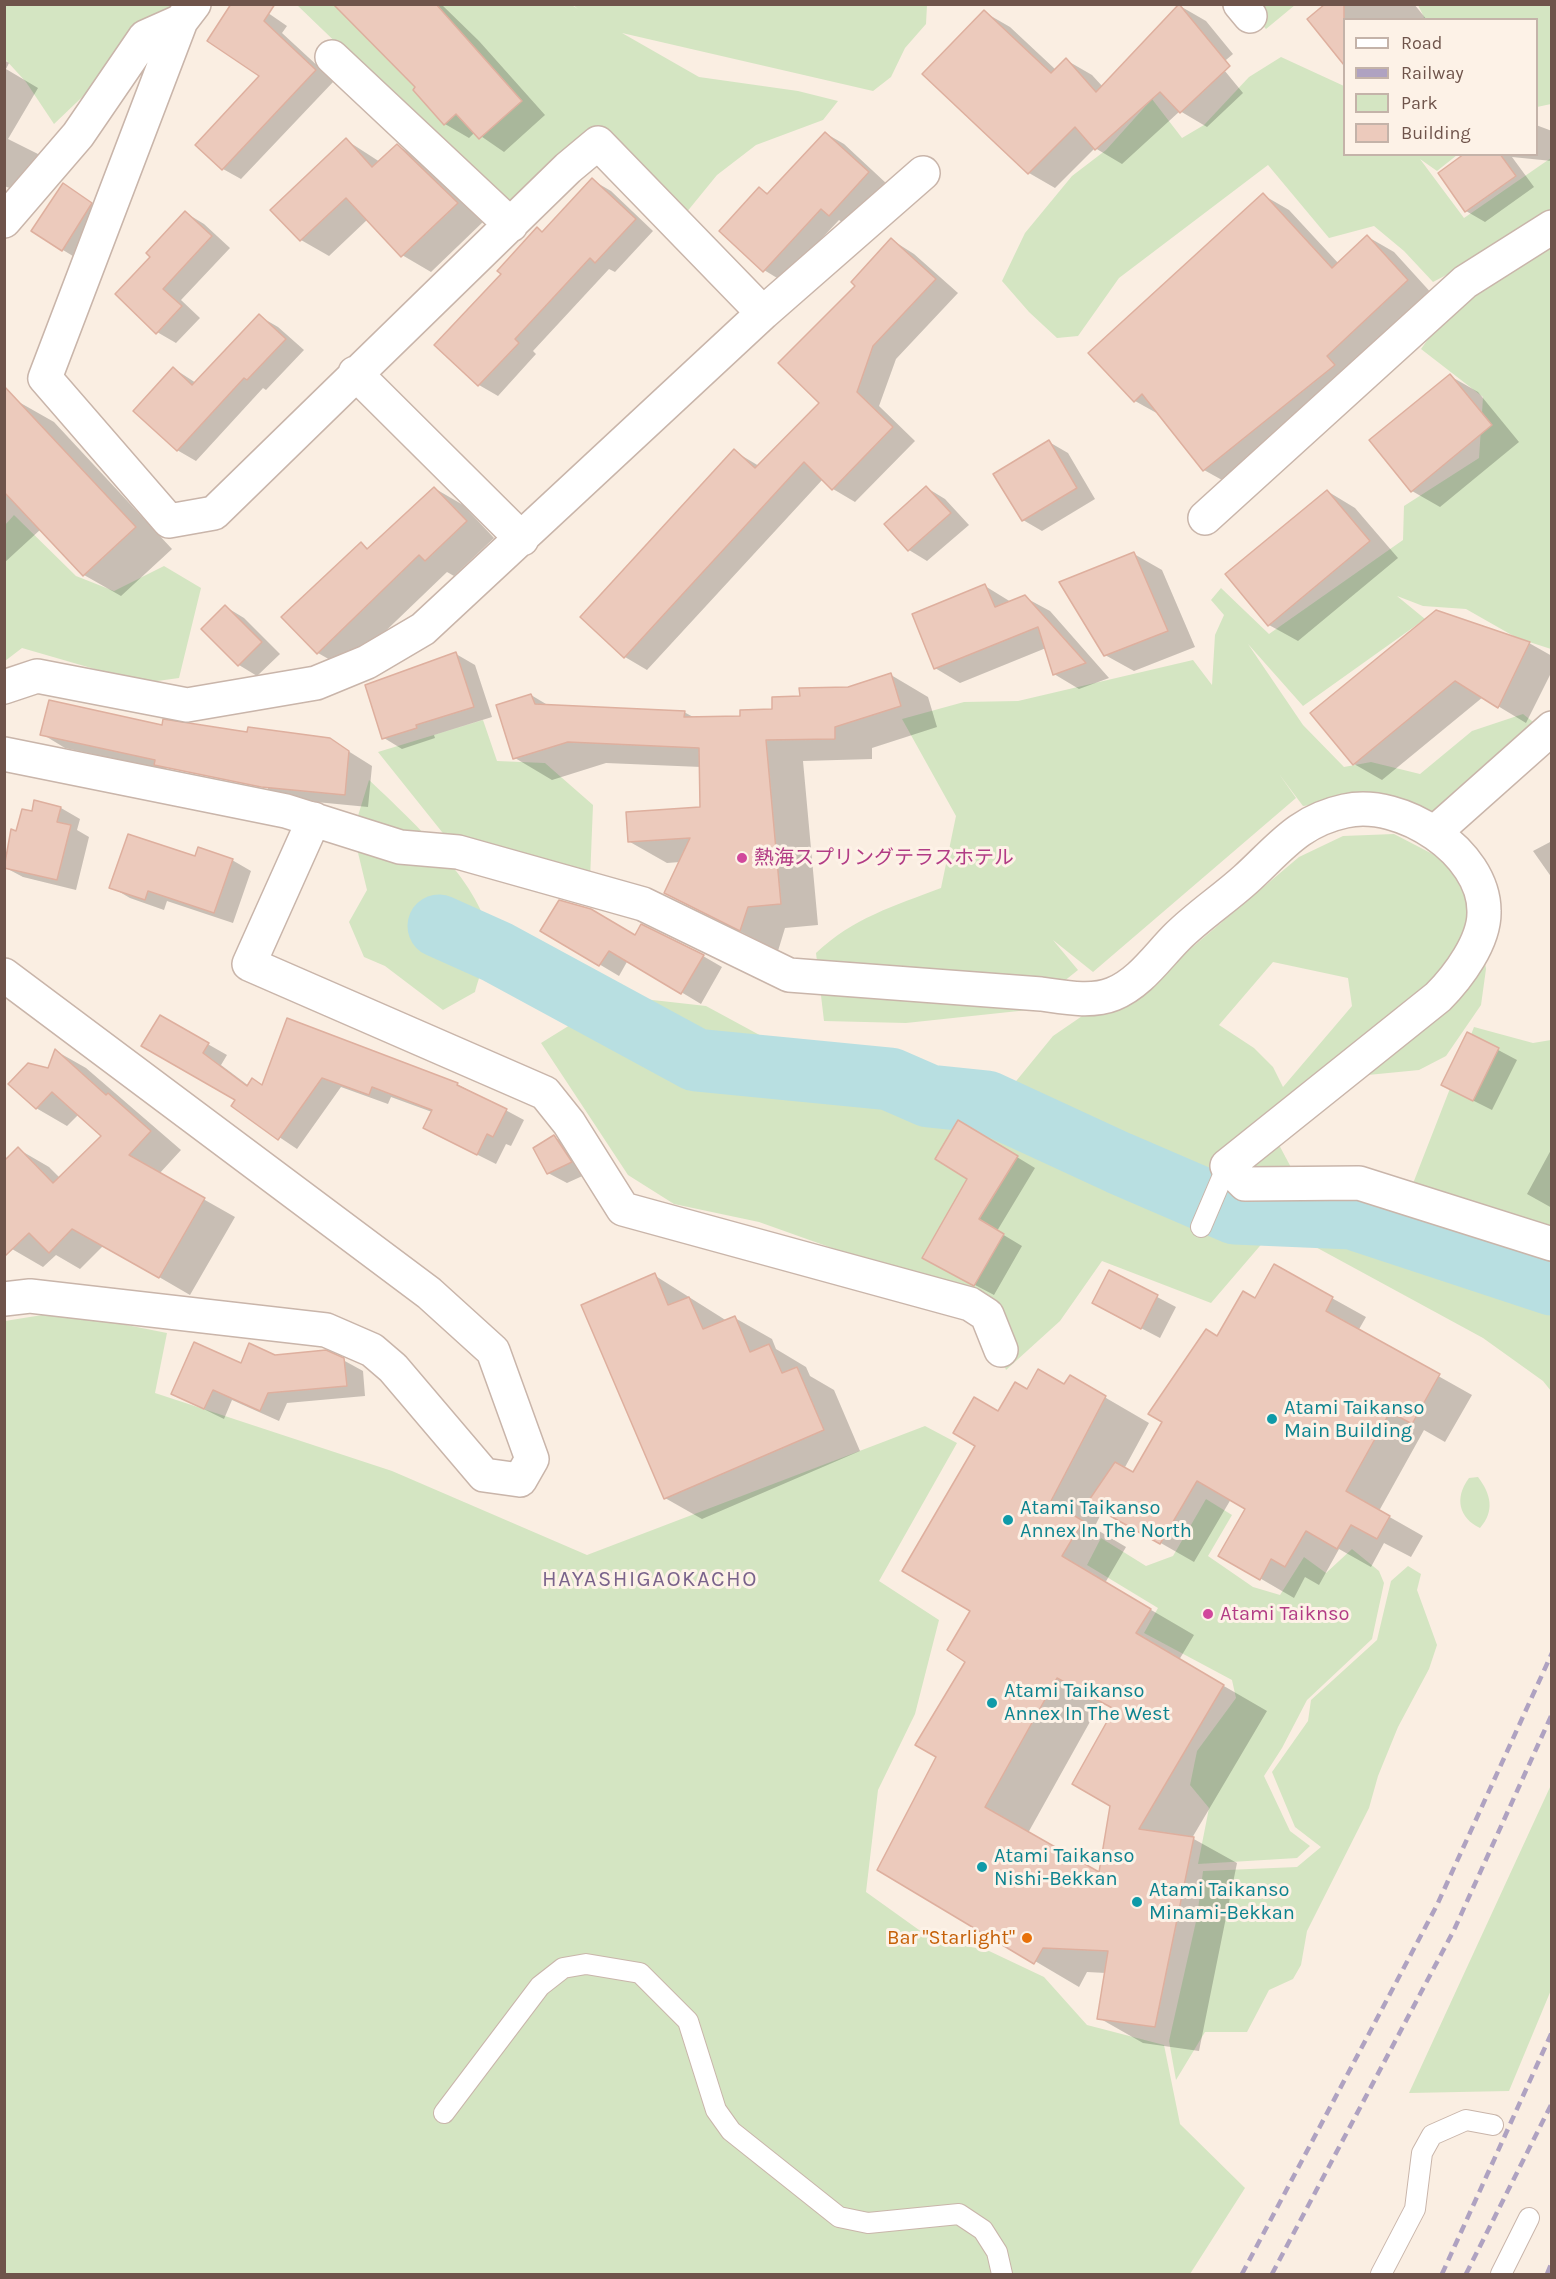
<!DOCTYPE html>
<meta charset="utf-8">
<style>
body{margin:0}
#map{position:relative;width:1556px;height:2279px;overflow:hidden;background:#faeee2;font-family:Karla,sans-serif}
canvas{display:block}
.frame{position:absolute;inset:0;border:6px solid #6f544b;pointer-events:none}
.legend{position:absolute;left:1343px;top:18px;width:195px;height:138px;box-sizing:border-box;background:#fdf2e7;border:2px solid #c4b3a9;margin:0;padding:8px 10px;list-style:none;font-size:18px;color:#6f544b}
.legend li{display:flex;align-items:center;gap:12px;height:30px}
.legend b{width:30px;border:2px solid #c4b3a9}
</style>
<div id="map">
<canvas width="1556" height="2279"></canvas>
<div class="frame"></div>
<ul class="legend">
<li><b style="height:8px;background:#fff"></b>Road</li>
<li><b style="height:8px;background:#afa2c1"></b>Railway</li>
<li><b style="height:16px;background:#d4e5c2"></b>Park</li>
<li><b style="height:16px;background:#eccabc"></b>Building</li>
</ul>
</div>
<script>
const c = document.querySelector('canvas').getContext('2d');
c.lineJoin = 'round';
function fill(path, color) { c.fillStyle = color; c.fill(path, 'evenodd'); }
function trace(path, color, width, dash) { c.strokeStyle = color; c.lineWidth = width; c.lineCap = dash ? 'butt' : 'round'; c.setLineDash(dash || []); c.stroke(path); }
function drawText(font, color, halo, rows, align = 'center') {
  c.font = font + ' Karla,"Noto Sans JP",sans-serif'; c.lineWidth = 6; c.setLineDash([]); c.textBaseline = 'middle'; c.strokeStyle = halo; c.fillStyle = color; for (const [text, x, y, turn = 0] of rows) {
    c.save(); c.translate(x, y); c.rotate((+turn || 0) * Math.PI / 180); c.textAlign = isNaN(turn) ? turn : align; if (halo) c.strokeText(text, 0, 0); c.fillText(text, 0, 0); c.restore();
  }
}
const green = new Path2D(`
 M570 4 578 9 573 5H927L926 24 905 48 891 77 873 91 622 33 699 77 798 91 838 101 823 120 756 145 717 175 677 224 598 143 508 208 297 5Z
 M5 5H192L145 37 54 124 26 82 5 59Z
 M1244 5H1295L1266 29Z
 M1418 5H1551V104L1537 107 1536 20 1423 19 1424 17Z
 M1281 57 1344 86V154L1457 155 1437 171 1420 159 1464 218 1551 158V220L1433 282 1404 251 1374 226 1329 238 1268 165 1119 278 1078 336 1057 338 1029 312 1002 281 1025 233 1072 176 1106 150 1152 99 1182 138 1204 125 1249 77Z
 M1551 243V649L1517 638 1466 609 1423 606 1397 596 1425 619 1303 706 1248 644 1303 725 1344 767 1371 762 1420 774 1472 731 1523 714 1537 725 1428 818 1320 804 1303 806 1279 774 1296 798 1093 972 1053 940 1078 970 1028 1010 906 1023 824 1021 816 953C853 918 894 906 941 888L956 816 902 719 964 702 1018 701 1193 660 1212 685 1215 635 1224 615 1211 600 1221 588 1269 634 1403 540 1404 506 1479 458 1483 397 1421 349C1458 295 1496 274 1551 243Z
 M14 515 76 576 114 591 164 566 201 588 179 678 143 683 22 648 5 661V525Z
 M483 720 497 761 545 763 593 805 590 880 450 842 378 752Z
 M369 780C405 814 482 884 488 934 490 947 479 977 475 992L443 1010 385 966 364 957 349 922 367 890 353 832Z
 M1394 834 1446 861 1460 856 1480 928 1486 969 1481 1005 1446 1056 1419 1070 1337 1078 1278 1143 1294 1173 1551 1242V1391L1543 1381 1483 1338 1277 1226 1211 1303 1102 1261 1060 1321 1006 1370 989 1321 869 1262 832 1248 759 1222 674 1204 628 1175 541 1043 617 996 706 1006 778 1045 828 1046 885 1076 926 1105 929 1096 1086 1152 1151 1162 1118 1152 999 1102 1053 1036 1088 1012 1131 999 1299 857 1343 836ZM1273 962 1348 978 1352 1006 1283 1087 1273 1067 1254 1048 1219 1025Z
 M1474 1027 1533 1043 1551 1040V1231L1412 1186Z
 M61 1312 167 1333 155 1393 392 1471 587 1555 925 1426 957 1443 879 1581 939 1620 915 1714 878 1790 866 1892 933 1940 987 1950 1044 1977 1087 2025 1164 2045 1180 2124 1245 2188 1190 2274H5V1321Z
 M1478 1477C1491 1494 1495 1511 1480 1528 1459 1518 1454 1498 1469 1478Z
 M1206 1499 1232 1515 1208 1556 1253 1587 1280 1595 1304 1557 1326 1573 1352 1549 1379 1571 1384 1583 1372 1639 1307 1700 1282 1748 1264 1776 1290 1831 1310 1846 1297 1858 1198 1864 1209 1808 1190 1785 1197 1751 1236 1698 1232 1680 1144 1633 1158 1608 1087 1565 1101 1538 1146 1566 1173 1556Z
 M1408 1566 1421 1574 1417 1590 1437 1645 1429 1669 1398 1727 1378 1776 1369 1808 1307 1931 1301 1965 1293 1979 1269 1990 1247 2032H1205L1176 2080 1169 2041 1197 1917 1203 1871 1297 1867 1321 1847 1295 1827 1272 1772 1308 1721 1311 1700 1377 1640 1391 1581Z
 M1551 1785V1990L1509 2091 1409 2093Z`);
const shadow = new Path2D(`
 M255 4 287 26 282 33 334 81 241 179 223 169 262 76Z
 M339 4H441L479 41 545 115 504 152 475 132 469 138 445 124 417 87Z
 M1327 4H1414L1427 20H1344V62L1309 19Z
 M1180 6 1206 21 1233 54 1220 65 1243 93 1207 127 1180 111 1122 164 1095 148 1055 188 1029 173 924 74 984 12 1010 27 1056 70 1066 60 1092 75 1103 87Z
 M4 60 9 63 6 69 38 88 8 139 40 155 26 194 4 186Z
 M1536 125 1552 131V161L1512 157 1534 187 1485 222 1466 211 1467 154H1536Z
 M825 133 844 144 887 184 848 226 839 220 782 281 764 270 760 189 769 194Z
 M346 140 380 162 398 146 426 162 485 220 431 272 402 255 368 219 329 256 301 240Z
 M592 180 611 191 653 231 615 272 609 269 533 351 536 354 498 396 479 385 437 345 503 274 538 229 543 233Z
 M63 185 110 215 81 261 63 250Z
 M1263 195 1289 210 1339 264 1368 237 1394 252 1434 296 1231 485 1204 470 1162 416 1135 401Z
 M186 213 204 224 230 248 181 300 200 318 176 343 157 332 152 257Z
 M892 240 914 254 958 293 896 359 879 406 915 441 855 502 833 489 823 479 647 670 625 657 734 451 759 466 822 403 857 285Z
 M259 316 278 327 304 350 266 390 263 388 196 461 177 450 173 368 196 383Z
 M1450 376 1478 392 1519 442 1440 507 1412 491Z
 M17 401 54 422 172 549 121 596 84 575 41 529 4 563V413Z
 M1049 442 1068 453 1095 499 1042 531 1023 520Z
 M434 488 463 505 494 538 454 576 447 572 346 669 318 653 284 617 361 544 369 549Z
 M927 488 945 499 969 525 927 561 909 550Z
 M1327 491 1355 508 1398 558 1298 641 1269 625Z
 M1134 554 1162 570 1195 647 1134 671 1105 655Z
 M985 586 1011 602 1024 597 1050 611 1109 678 1079 689 1054 674 1046 648 960 683 935 668Z
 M226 607 244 618 280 654 257 676 239 665Z
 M1529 643 1552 656V671L1526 723 1483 697 1382 780 1354 764 1312 713Z
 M456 654 475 665 492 717 434 735 435 738 402 749 384 738Z
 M891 675 928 697 937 727 872 748V759L803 761 818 925 785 928 778 951 666 893 680 862 667 863 630 842 702 808 701 767 606 763 552 780 515 758 531 695 551 707 684 712 695 718H741L774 710 801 698 848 688Z
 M163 727 329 739 372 766 368 807 285 799 179 777 166 770 65 748 42 734ZM163 765 268 787V790L167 769Z
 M35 802 61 808 80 819 77 830 89 837 76 890 23 877 4 867 12 831 18 832 33 813Z
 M1552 841V878L1533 851Z
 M196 858 232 860 251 871 233 923 167 901 164 910 130 898 111 887Z
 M542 930 635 937 703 956 722 967 701 1004 628 960 619 976Z
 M160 1017 227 1055 221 1065 249 1086H263L288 1020 457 1084 524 1120 511 1146 506 1144 496 1164 424 1128 432 1112 391 1097 388 1104 341 1087 297 1149 233 1106 237 1100Z
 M1468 1034 1517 1060 1492 1110 1462 1095Z
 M56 1051 86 1068 181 1150 159 1174 235 1217 190 1295 104 1245 80 1269 56 1255 43 1267 12 1249 4 1242V1156L8 1159 18 1149 49 1167 60 1178 103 1136 79 1114 67 1126 36 1108Z
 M959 1122 1035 1168 997 1231 1022 1246 994 1295 943 1268 969 1178Z
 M554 1137 573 1148 589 1173 567 1183 548 1173Z
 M1552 1148V1208L1527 1194Z
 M1274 1266 1366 1317 1358 1331 1472 1395 1445 1442 1424 1430 1379 1511 1423 1536 1411 1557 1384 1543 1371 1567 1339 1549 1319 1585 1305 1577 1294 1598 1220 1555 1247 1509 1231 1499 1194 1562 1103 1510 1094 1528 1126 1547 1105 1583 1194 1635 1179 1660 1267 1711 1192 1838 1237 1863 1199 2051 1143 2043 1099 2018 1106 1973 1087 1972 1079 1987 879 1869 938 1756 967 1661 999 1413 1027 1391 1064 1386 1070 1377 1149 1423 1124 1469 1134 1474 1218 1338 1256 1300ZM1101 1702 1115 1709 1111 1806 1100 1875 1028 1833Z
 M1110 1272 1176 1307 1160 1338 1112 1313Z
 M654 1275 727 1321 735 1318 772 1339 776 1349 806 1367 810 1376 834 1390 860 1451 702 1519 665 1498Z
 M275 1357 343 1360 363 1371 365 1396 287 1403 279 1421 232 1400 224 1419 173 1394 242 1365Z`);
const river = new Path2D(`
 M439 926 497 952 696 1060 890 1079 929 1096 987 1102 1119 1163 1235 1213 1352 1218 1552 1284`);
const building = new Path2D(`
 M231 4H275L264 21 316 70 222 170 195 145 259 76 207 41Z
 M333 4H436L522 101 479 139 456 114 444 125 413 90 415 87Z
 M1179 4 1230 66 1180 113 1160 92 1095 150 1075 127 1028 174 922 74 984 10 1051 73 1066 58 1096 92Z
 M1325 4H1344V65L1307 19Z
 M825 132 869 172 829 216 821 209 763 272 719 231 759 187 767 194Z
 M346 138 372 167 397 144 458 203 401 257 346 198 300 241 270 210Z
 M1464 154H1500L1516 176 1465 212 1438 173Z
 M592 178 636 219 595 263 590 258 515 339 519 343 478 386 434 345 501 274 497 271 537 227 542 232Z
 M63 183 92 203 62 251 31 231Z
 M1263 193 1332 268 1367 235 1408 280 1327 356 1335 365 1203 471 1142 394 1134 402 1088 353Z
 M185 211 212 236 163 289 182 306 156 334 115 294 150 257 146 253Z
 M891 238 936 279 873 346 857 392 893 427 832 490 804 462 624 658 580 617 734 449 755 468 819 403 778 363 855 286 851 282Z
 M259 314 286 339 247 380 244 378 177 451 133 411 173 367 192 385Z
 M1450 374 1492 425 1411 492 1369 440Z
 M4 386 136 527 83 576 4 492Z
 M1049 440 1077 488 1022 521 993 474Z
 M926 486 951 513 908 551 884 524Z
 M434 487 467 521 425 561 419 555 317 654 281 617 361 542 367 549Z
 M1327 490 1370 541 1268 626 1225 574Z
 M1134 552 1168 631 1104 656 1059 582Z
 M985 584 995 607 1025 595 1086 663 1053 675 1038 627 934 669 912 614Z
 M225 605 262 642 238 666 201 629Z
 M1436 610 1530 642 1498 708 1455 681 1353 765 1310 713Z
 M456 652 474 707 416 725 417 728 382 739 365 685Z
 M891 673 901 706 835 727V739L766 740 781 904 748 907 740 931 664 893 690 838 628 842 626 812 700 807 699 748 568 742 513 759 496 705 531 694 535 704 685 711 684 717 740 716V710L772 709V697L800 696 799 688 848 687Z
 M49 700 162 725 163 719 247 732 248 727 330 738 349 751 345 795 261 787 154 765 155 760 40 735Z
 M34 800 61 807 57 822 71 825 57 880 4 868 11 829 16 831 22 809 32 811Z
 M128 834 195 856 198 847 233 859 214 913 148 891 145 900 109 888Z
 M559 900 591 909 635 935 641 924 704 955 681 994 609 951 599 966 540 931Z
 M160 1015 209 1043 203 1053 247 1086 252 1078 262 1085 287 1018 458 1083 457 1085 507 1109 493 1137 487 1134 477 1155 423 1128 432 1110 372 1087 369 1095 322 1078 278 1140 231 1106 235 1100 141 1046Z
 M1467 1032 1499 1048 1473 1101 1441 1085Z
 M55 1049 106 1095 108 1093 151 1131 129 1155 205 1198 159 1278 72 1229 49 1253 29 1233 4 1257V1161L18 1147 53 1183 101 1136 52 1092 36 1109 8 1084 28 1063 48 1068Z
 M958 1120 1018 1156 979 1219 1004 1234 974 1286 922 1258 967 1179 935 1159Z
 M554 1135 572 1162 547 1174 533 1148Z
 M1274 1264 1333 1297 1326 1311 1440 1374 1412 1424 1390 1412 1346 1491 1390 1516 1377 1539 1351 1525 1337 1549 1306 1531 1285 1567 1271 1559 1260 1580 1218 1556 1245 1509 1197 1481 1160 1544 1087 1503 1115 1462 1133 1472 1162 1422 1148 1414 1206 1329 1217 1336 1243 1291 1255 1298Z
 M1109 1270 1158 1295 1141 1329 1092 1303Z
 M655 1273 668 1305 689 1297 703 1329 735 1316 750 1352 769 1344 782 1373 797 1367 824 1430 664 1499 581 1305Z
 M194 1342 241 1363 249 1343 275 1355 326 1350 344 1358 347 1386 268 1393 260 1411 213 1390 204 1409 171 1394Z
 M1038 1369 1064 1384 1070 1375 1106 1396 1051 1501 1083 1521 1062 1556 1151 1609 1136 1633 1224 1685 1139 1829 1194 1837 1155 2027 1097 2019 1108 1951 1043 1948 1034 1964 877 1870 936 1757 915 1745 965 1662 947 1650 970 1611 902 1571 975 1446 953 1433 974 1397 998 1411 1015 1382 1027 1389ZM1057 1678 1114 1709 1072 1784 1110 1806 1099 1872 985 1807Z`);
const lane = new Path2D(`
 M1201 1227 1227 1166
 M444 2113 540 1986 563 1968 586 1964 640 1973 688 2021 716 2110 731 2131 839 2217 868 2223 959 2214 983 2230 997 2252 1002 2274
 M1381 2274 1415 2209 1422 2153 1432 2135 1466 2120 1493 2125
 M1501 2274 1529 2218`);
const street = new Path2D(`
 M194 4 181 21 45 378 169 521 214 513 568 168 598 143 763 313
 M1240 4 1250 16
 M332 57 511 225
 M4 221 78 135 145 37 181 21
 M355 373 522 539
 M1205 518 1465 282 1552 227
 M4 687 37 676 187 705 316 683 367 662 423 629 763 313 923 173
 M4 754 286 811 400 847 458 852 643 904 789 975 1041 994C1063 997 1091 1003 1113 994 1140 983 1157 957 1177 937 1198 916 1224 899 1246 879 1279 849 1298 821 1345 811 1401 798 1484 852 1484 911 1485 941 1458 977 1438 997L1227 1166 1245 1184 1359 1183 1552 1244
 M314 819 249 964 545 1093 569 1123 623 1209 970 1304 987 1315 1001 1350
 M1434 833 1552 728
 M4 975 429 1293 493 1351 532 1459 520 1480 484 1475 393 1368 372 1350 326 1330 30 1296 4 1299`);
const rail = new Path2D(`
 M1242 2274 1437 1905 1552 1653
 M1272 2274 1454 1930 1552 1714
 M1442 2274 1552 2032
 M1466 2274 1552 2103
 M1547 2274 1552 2262`);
const markers = [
 [742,858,6,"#d1479c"],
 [1272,1419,6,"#0f9aa8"],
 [1008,1520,6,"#0f9aa8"],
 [1208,1614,6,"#d1479c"],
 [992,1703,6,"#0f9aa8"],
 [982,1867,6,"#0f9aa8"],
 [1137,1902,6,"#0f9aa8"],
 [1027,1938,6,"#e8710a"]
];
const hotelNames = [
 ["熱海スプリングテラスホテル",754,858],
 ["Atami Taiknso",1220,1614]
];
const cultureNames = [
 ["Atami Taikanso",1284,1408],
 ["Main Building",1284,1431],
 ["Atami Taikanso",1020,1508],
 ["Annex In The North",1020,1531],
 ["Atami Taikanso",1004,1691],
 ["Annex In The West",1004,1714],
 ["Atami Taikanso",994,1856],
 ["Nishi-Bekkan",994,1879],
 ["Atami Taikanso",1149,1890],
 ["Minami-Bekkan",1149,1913]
];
const foodNames = [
 ["Bar \"Starlight\"",1015,1938]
];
const quarterNames = [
 ["HAYASHIGAOKACHO",650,1580]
];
fill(green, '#d4e5c2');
fill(shadow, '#0003');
trace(river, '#b8dfe1', 63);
fill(building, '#eccabc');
trace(building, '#deaf9e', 1.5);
trace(lane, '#c9b5aa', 22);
trace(street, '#c9b5aa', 36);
trace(lane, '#fff', 20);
trace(street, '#fff', 33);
trace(rail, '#afa2c1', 4.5, [9, 6]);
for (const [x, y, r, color] of markers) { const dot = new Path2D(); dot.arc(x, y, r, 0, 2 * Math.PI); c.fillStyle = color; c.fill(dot); trace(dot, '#fdf2e7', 2); }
drawText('20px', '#b23c85', '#fdf2e7', hotelNames, 'left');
drawText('20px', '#0d838f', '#fdf2e7', cultureNames, 'left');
drawText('20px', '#c56008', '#fdf2e7', foodNames, 'right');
c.letterSpacing = '1.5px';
drawText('22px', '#79638b', '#fdf2e7', quarterNames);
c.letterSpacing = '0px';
</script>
